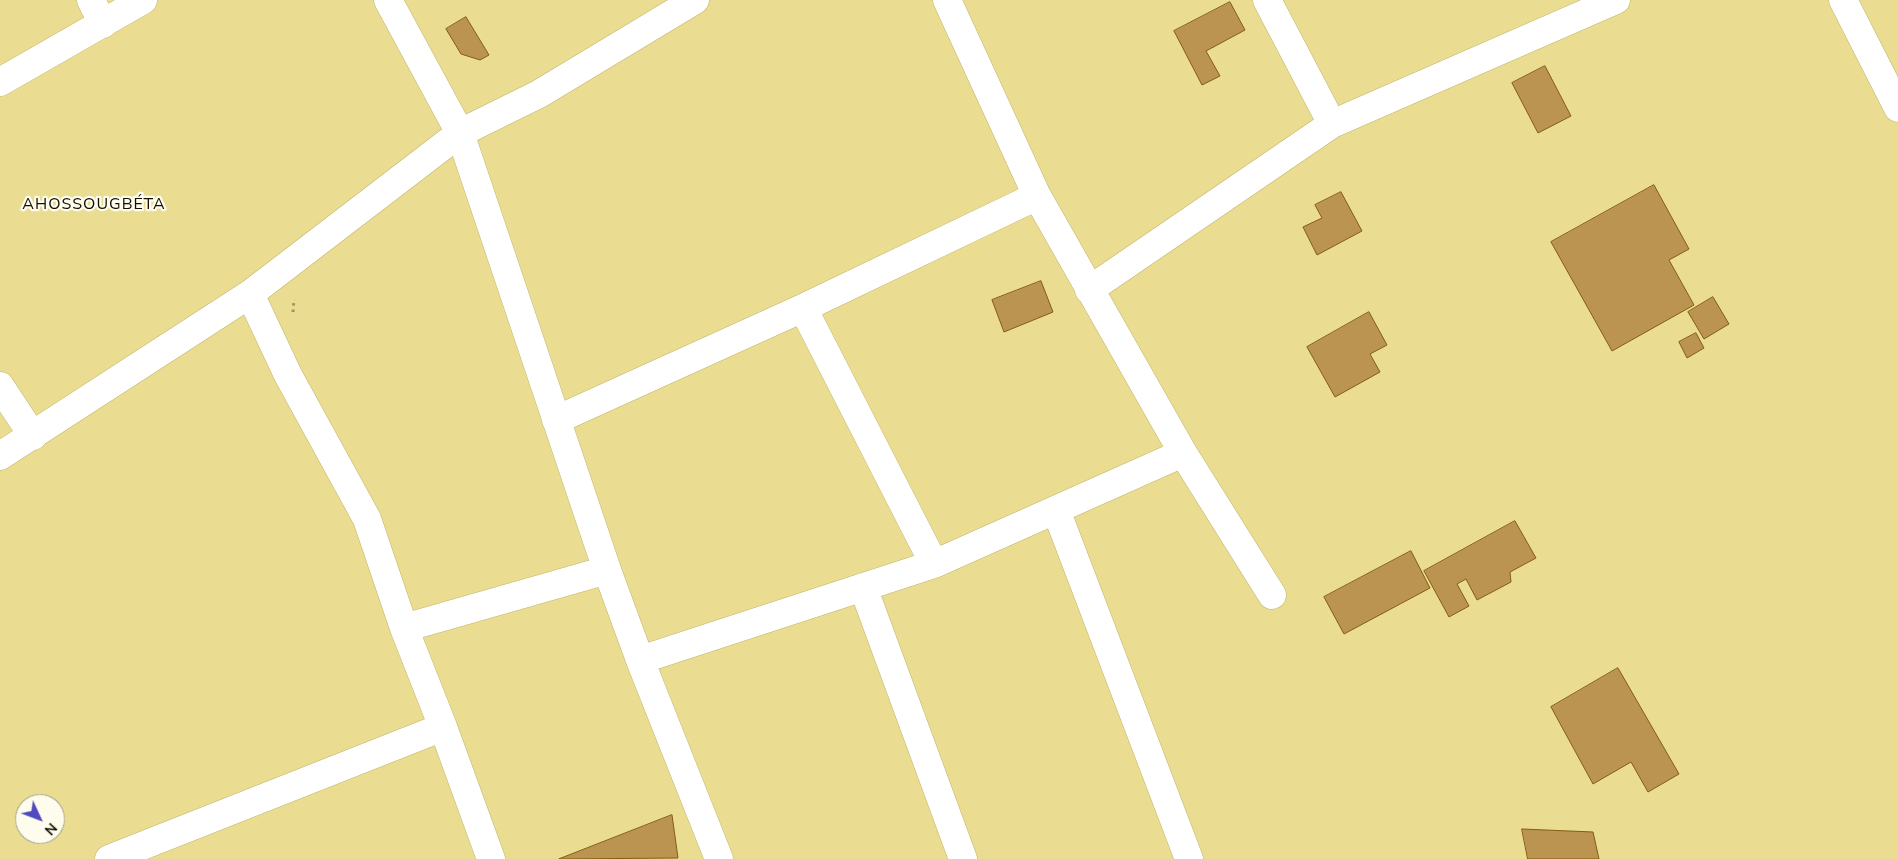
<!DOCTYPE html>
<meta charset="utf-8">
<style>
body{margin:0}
#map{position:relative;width:1898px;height:859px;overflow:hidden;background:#eadc90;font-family:"Nunito Sans",sans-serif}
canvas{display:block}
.north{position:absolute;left:15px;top:794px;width:50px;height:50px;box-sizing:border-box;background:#fefced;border:1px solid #a09d8e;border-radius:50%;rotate:133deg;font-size:14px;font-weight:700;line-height:20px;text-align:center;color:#130e00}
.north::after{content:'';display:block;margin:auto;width:18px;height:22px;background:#504ac1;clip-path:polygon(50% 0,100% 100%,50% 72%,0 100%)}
</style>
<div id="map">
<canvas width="1898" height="859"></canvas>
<div class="north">N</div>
</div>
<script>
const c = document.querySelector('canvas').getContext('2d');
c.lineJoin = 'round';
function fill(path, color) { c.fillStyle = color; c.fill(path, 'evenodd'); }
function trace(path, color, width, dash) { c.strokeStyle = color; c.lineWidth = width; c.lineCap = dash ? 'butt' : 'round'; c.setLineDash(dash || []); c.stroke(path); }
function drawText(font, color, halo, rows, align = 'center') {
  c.font = font + ' "Nunito Sans",sans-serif'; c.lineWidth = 4.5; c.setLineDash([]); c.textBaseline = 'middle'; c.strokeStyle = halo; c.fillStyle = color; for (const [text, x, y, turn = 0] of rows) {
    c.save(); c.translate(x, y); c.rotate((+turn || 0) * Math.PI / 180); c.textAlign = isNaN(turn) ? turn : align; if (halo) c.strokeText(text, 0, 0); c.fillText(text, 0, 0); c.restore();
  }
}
const building = new Path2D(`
 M1230 2 1245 30 1206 51 1220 76 1202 85 1174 31Z
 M466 17 489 55 480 60 461 54 446 29Z
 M1545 66 1571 116 1538 133 1512 83Z
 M1654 185 1689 249 1669 260 1694 305 1612 351 1551 242Z
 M1341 192 1362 231 1317 255 1303 227 1322 218 1315 205Z
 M1041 281 1053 312 1004 332 992 300Z
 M1713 297 1729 324 1704 339 1688 312Z
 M1369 312 1387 345 1370 354 1380 372 1335 397 1307 347Z
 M1696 333 1704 348 1687 358 1679 342Z
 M1515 521 1536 558 1510 572 1511 582 1477 600 1466 579 1457 584 1469 606 1449 617 1424 571Z
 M1411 551 1430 588 1344 634 1324 597Z
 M1618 668 1679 774 1648 792 1631 762 1593 784 1551 707Z
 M672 815 678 858 559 859Z
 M1522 829 1593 832 1599 859H1528Z`);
const path = new Path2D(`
 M293 312 294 299`);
const street = new Path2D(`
 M91 0 103 24
 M388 0 460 133 607 570 640 660 719 859
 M947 0 1037 196 1183 453 1272 595
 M1267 0 1332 124
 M1843 0 1898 108
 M0 82 143 0
 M1089 290 1332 124 1616 0
 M250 294 288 375 367 519 404 628 443 727 491 859
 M803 308 934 564
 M0 386 33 436
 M556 420 803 308 1037 196
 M0 456 250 294 460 133 539 94 695 0
 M1056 510 1189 859
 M863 587 963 859
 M404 628 607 570
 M640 660 934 564 1183 453
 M109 859 443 727`);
const quarterNames = [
 ["AHOSSOUGBÉTA",94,205]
];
fill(building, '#bb9451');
trace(building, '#825d12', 1);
trace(street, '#c2b469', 29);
trace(path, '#a1965f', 3, [2.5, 4]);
trace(street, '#fff', 28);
c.letterSpacing = '1px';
drawText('16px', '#130e00', '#fefced', quarterNames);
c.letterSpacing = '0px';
</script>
